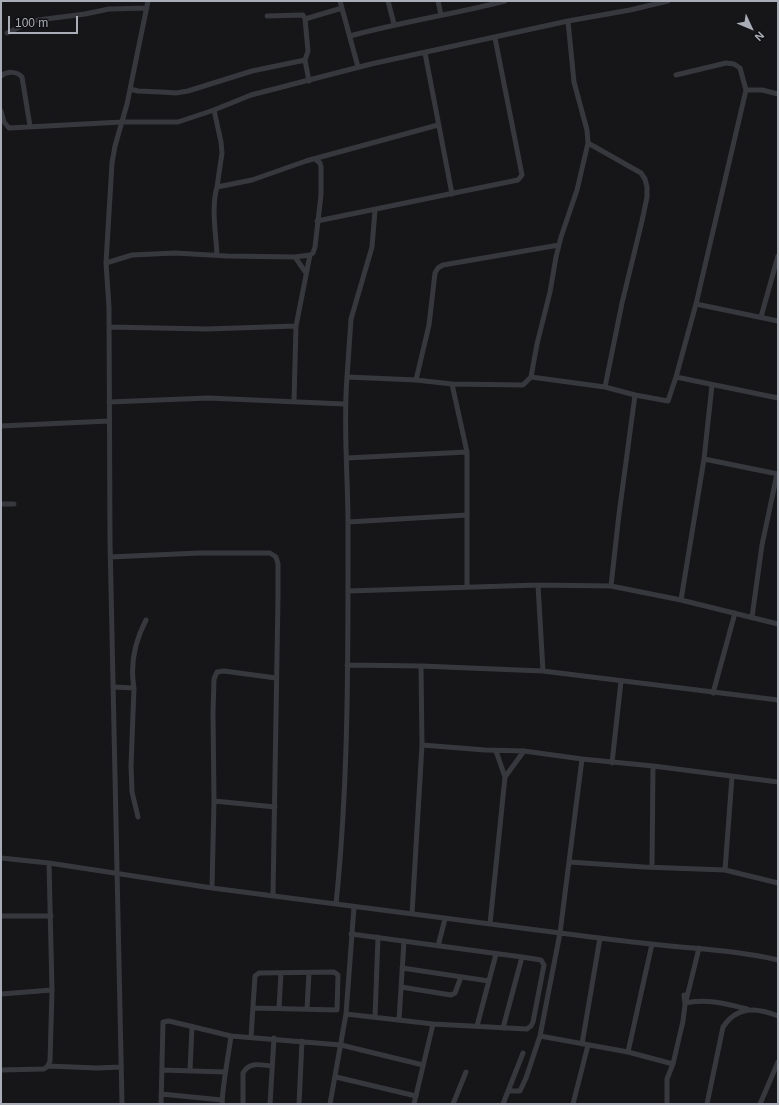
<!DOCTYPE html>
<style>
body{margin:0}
#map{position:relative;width:779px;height:1105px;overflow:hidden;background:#161618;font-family:Arial,sans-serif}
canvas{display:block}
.frame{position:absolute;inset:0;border:2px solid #a8adb8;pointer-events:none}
.north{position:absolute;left:731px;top:8px;width:40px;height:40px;-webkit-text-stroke:3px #111113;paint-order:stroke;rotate:134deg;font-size:11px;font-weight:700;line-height:16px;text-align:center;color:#a8adb8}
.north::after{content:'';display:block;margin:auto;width:14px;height:18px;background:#a8adb8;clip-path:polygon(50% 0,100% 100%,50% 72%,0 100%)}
.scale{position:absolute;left:8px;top:16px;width:70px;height:18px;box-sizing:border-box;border:2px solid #a8adb8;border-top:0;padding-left:5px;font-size:12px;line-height:14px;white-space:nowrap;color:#a8adb8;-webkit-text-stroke:3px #111113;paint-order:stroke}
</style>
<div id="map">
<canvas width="779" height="1105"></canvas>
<div class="frame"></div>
<div class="north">N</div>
<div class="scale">100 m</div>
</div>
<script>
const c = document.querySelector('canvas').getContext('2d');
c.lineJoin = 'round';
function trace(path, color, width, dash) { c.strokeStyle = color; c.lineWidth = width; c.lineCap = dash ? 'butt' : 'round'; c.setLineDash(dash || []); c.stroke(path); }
const minor = new Path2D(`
 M340 1 358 67
 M388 1 394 24
 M438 1 441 15
 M267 16 303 15 305 19
 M568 21 574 82 587 130 588 143 641 173 645 179 647 187V197L642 221 622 303 605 387
 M7 33 24 25 38 20 85 14 109 9 147 8
 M350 36C401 22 454 14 505 1
 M425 53 452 194
 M305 60 309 81
 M676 75 726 63 734 64 740 68 746 90
 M1 76C7 71 17 71 22 77L30 126
 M130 89 138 91 161 92 176 93 188 91 252 71 305 60 308 51 305 19 342 8
 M214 110 221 142 222 153 217 187
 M1 111 4 122 9 128 122 122H178L214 110 251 95 371 64 568 21 630 10 668 1
 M317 221 518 180 522 175 495 38
 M217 255C216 234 211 208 217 187L252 180 306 161 438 125
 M295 257 306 273
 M106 263 132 255 175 253 227 256 295 257 310 255
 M696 304 778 321
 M761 317 778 256
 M109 327 207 329 296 326
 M347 377 351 319 372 247 375 210
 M531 377 537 344 550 292 556 257 561 237 577 190 588 143
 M676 377 778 398
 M416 380 429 325 435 273 438 268 443 265 559 245
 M452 384 467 452V587
 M294 401 296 326 310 255 313 253 315 247 321 195V167L320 163 315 159
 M109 402 208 398 344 404
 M1 426 109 421
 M347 458 467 452
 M704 459 778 474
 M1 504H14
 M348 522 467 515
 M110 557 199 553H270L276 557 278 564V597L273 895
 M538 585 543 671
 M611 586 619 514 635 395 668 401 676 377 696 304 746 90H762L778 94
 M348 591 538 585 611 586 681 600 778 624
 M681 600 704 459 712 385
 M752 617 762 545 777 474
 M347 665 421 666 543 671 778 700
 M113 687 134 688
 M713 693 735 613
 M422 745 485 750 524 751 582 759 653 766 778 782
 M582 759 560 933C590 937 621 941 651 944 694 949 736 950 778 960
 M612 763 621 681
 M505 777 524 751
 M275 807 214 801 213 713 214 679 217 672 224 671 276 678
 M138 817 132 792 131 766 134 688C130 665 135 641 146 620
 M1 858 49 863 212 888 560 933 540 1036 526 1078 520 1091H508
 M569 862 644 867 725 870 778 883
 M652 867 653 766
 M725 870 732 777
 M212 888 214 801
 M336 904C349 778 348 651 348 525 348 475 343 426 347 377L416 380 452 384 523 385 531 377 605 387 635 395
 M412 914 422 745 421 666
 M1 916H51
 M490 924 505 777 496 751
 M652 944 628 1052 673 1064
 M438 946 445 919
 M402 968 489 981
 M401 987 451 995 455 993 461 977
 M1 994 52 990
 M686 1001 699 948
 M685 1003C705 998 728 1004 747 1009
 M279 1008 281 973
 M307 1009 309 973
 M346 1014 433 1024 527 1029 531 1026 533 1022 544 965 541 960 522 957 351 934
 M375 1017 378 937
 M399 1020 404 941
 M477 1026 496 954
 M503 1028 522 957
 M540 1036 628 1052
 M251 1037 255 976 259 973 334 972 338 975 337 1010 254 1008
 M582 1044 600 938
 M48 1066 50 1061 52 990 49 863
 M1 1070 44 1069 48 1066 97 1068 121 1067
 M162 1070 225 1072
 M190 1071 192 1026
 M336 1077 416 1096
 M161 1094 222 1100
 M122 1104 110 541 109 307 106 263 112 163 115 146 127 104 148 1
 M161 1104 163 1022 169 1021 231 1036 341 1045 423 1065
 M222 1104C223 1081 228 1059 231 1036
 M243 1104V1073C249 1061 261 1065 272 1066
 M270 1104 274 1038
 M299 1104 302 1041
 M330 1104 346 1014 354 907
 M414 1104 433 1024
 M453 1104 466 1072
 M503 1104 523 1053
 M573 1104 588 1045
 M667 1104V1079L673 1064 683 1021 685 1005 684 995
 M707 1104 723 1027C737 1006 756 1007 778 1016
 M760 1104 778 1062`);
trace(minor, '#37383d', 5);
</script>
